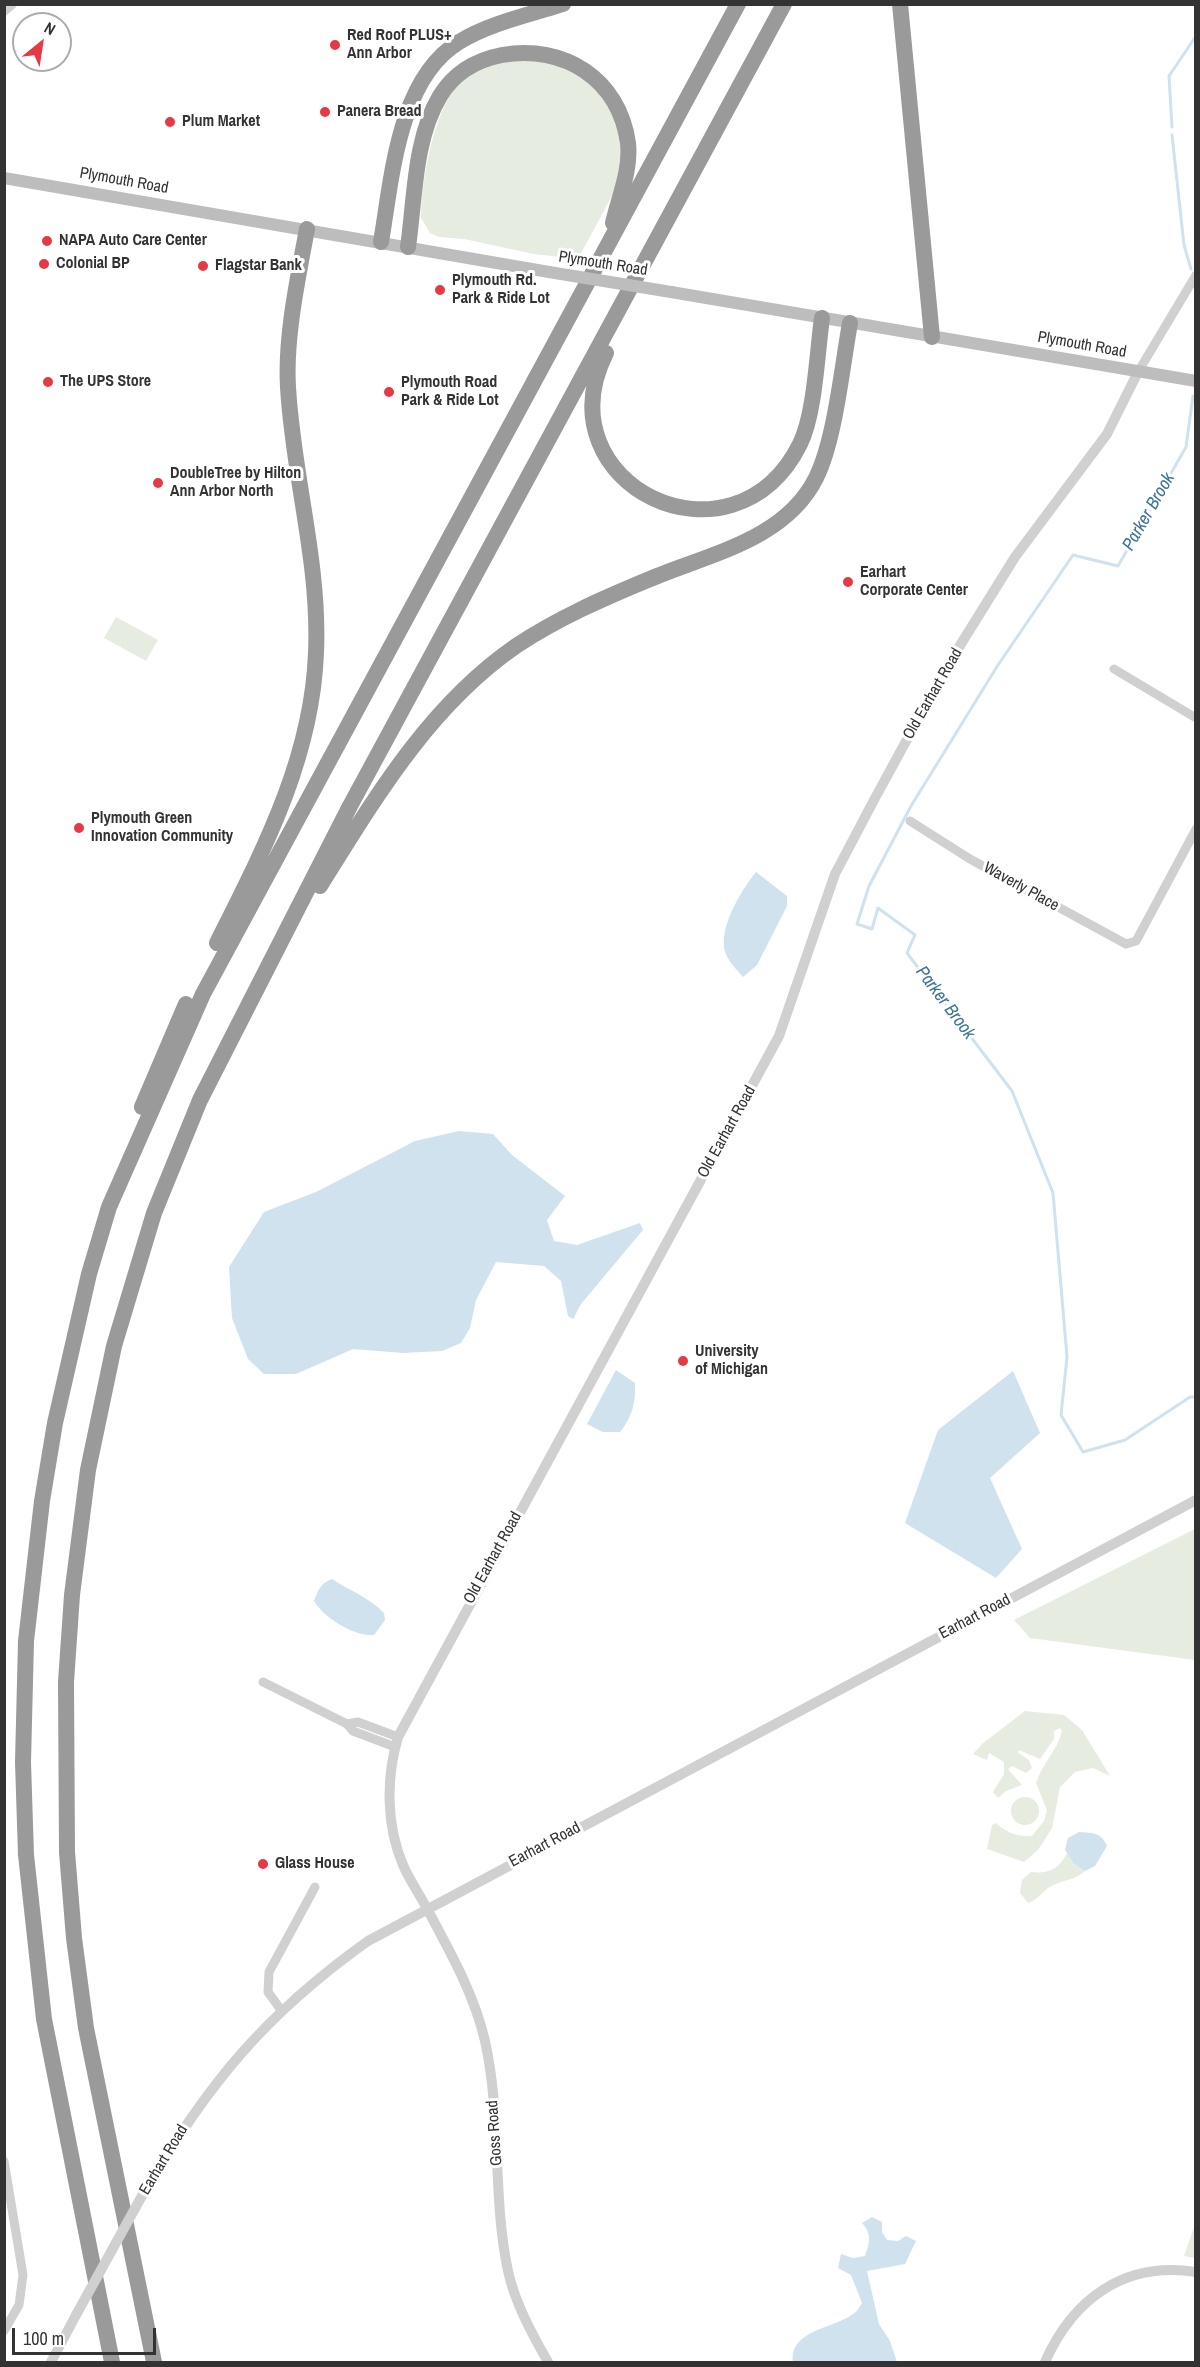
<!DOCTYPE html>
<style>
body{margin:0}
#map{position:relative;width:1200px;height:2367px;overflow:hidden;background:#fff;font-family:"Archivo Narrow",sans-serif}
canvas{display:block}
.frame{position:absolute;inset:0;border:6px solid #333;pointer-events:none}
.north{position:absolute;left:12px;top:12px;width:60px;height:60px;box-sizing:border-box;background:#fff;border:2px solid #adadad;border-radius:50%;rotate:30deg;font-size:16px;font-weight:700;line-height:24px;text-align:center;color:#333}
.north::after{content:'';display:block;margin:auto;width:21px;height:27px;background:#e63946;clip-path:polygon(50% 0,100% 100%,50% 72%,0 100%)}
.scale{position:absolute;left:12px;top:2328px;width:144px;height:27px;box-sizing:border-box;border:3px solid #333;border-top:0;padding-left:8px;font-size:18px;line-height:21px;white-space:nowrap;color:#333;-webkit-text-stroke:4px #fff;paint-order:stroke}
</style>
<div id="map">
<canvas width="1200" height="2367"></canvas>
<div class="frame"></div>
<div class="north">N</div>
<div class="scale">100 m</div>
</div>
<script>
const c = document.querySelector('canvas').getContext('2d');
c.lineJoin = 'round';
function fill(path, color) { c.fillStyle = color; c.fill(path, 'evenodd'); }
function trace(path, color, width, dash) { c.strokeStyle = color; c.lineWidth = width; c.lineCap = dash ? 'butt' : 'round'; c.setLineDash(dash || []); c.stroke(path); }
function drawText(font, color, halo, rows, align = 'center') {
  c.font = font + ' "Archivo Narrow",sans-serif'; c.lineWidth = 6; c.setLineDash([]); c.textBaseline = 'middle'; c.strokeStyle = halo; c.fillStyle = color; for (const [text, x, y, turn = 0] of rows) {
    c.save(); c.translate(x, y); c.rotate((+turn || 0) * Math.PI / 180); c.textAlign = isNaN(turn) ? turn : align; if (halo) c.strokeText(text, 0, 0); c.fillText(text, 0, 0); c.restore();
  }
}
const green = new Path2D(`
 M509 57 545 60 576 72 599 91 613 112 622 138 621 179 578 259 534 254 464 239 439 237 430 233 421 218C421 184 434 107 460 83 474 71 492 64 509 57Z
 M116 617 158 640 146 661 104 638Z
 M1195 1529V1660L1030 1638 1014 1620Z
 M1025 1711 1064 1715 1082 1730 1110 1776 1093 1768 1075 1772 1060 1787 1052 1828 1038 1850 1024 1862 987 1849 992 1825 996 1823C1007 1833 1017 1837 1032 1836L1044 1821 1047 1810 1036 1783C1042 1764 1057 1751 1062 1731L1060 1728 1054 1731V1739L1040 1759 1019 1750 1018 1753 1029 1760 1032 1768 1026 1773 1012 1766 1008 1769 1022 1785 1006 1791 998 1798 993 1792 1004 1774V1762L989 1753 987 1760 973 1754 982 1744Z
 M1011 1811a14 14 0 1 1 28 0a14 14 0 1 1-28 0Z
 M1067 1853 1074 1864 1085 1871C1075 1881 1059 1880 1048 1888 1040 1894 1039 1899 1028 1903L1020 1893 1022 1880 1031 1872C1049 1874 1059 1869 1067 1853Z
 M1195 2224 1196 2258H1195L1184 2256Z`);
const water = new Path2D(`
 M756 872 787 896V906L757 965 743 977C737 970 729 962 726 954 716 931 742 889 756 872Z
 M459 1131 493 1134 512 1155 565 1196 547 1220 554 1241 577 1245 640 1223 643 1230 581 1304 573 1319 568 1316 561 1281 544 1266 496 1262 476 1300 470 1328 461 1343 442 1351 403 1353 353 1349 296 1374H264L248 1359 232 1318 229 1267 264 1212 316 1192 415 1141Z
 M616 1370 635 1383C636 1403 632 1417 620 1432H603L587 1424Z
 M1013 1371 1040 1433 990 1478 1022 1549 996 1578 905 1523 938 1430Z
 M332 1579C350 1591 369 1597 384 1613L385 1620 374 1635C355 1637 324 1618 314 1601 318 1590 321 1583 332 1579Z
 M1079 1832C1093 1833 1101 1832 1107 1846L1095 1866 1085 1871 1074 1864 1065 1850 1068 1838Z
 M872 2217 882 2222V2232L887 2240 898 2241 906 2236 916 2241 905 2264 867 2271 879 2324 890 2341 897 2362H793C789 2330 835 2328 853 2314 857 2312 860 2306 862 2303L851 2275 838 2268 841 2254 853 2258 865 2256C870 2242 872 2234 862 2223Z`);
const stream = new Path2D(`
 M1172 127 1169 76 1196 36
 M1172 135 1184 245 1191 269
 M1193 396 1186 447 1118 566 1073 555 998 665 911 806 869 886 857 924 872 929 878 908 915 935 907 953 1012 1091 1053 1193 1067 1357 1061 1415 1083 1452 1125 1440 1190 1397H1196`);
const minor = new Path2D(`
 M1138 372 1196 275
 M1114 669 1196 718
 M910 821 970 859 1126 944 1136 941 1196 829
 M263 1682 347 1724 353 1731 395 1747
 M347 1724 358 1722 398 1737
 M281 2010 268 1992 269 1972 315 1887
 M4 2161 23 2275 19 2305 4 2331`);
const tertiary = new Path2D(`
 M4 11 12 4
 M143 2194C207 2085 264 2015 368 1941L1196 1500
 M51 2362 76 2315
 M548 2362C532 2334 515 2303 508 2271 492 2196 502 2117 485 2041 474 1993 448 1948 425 1905 418 1892 409 1879 403 1865 386 1825 386 1778 398 1737L779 1036 835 874 874 800 946 668 1015 557 1107 434 1138 372
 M1045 2362C1073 2299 1124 2261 1196 2272`);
const secondary = new Path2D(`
 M4 178 549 272
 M671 292 1196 381`);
const motorway = new Path2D(`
 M900 4 932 337
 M381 242C392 178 398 79 459 42 490 23 529 15 563 4
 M408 247C415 198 414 139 440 96 454 73 476 60 502 55 564 44 619 79 628 143 631 170 619 197 613 223
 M606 353C540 485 733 578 800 444 815 414 817 353 822 318
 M320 886C375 798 429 706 516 646 558 618 604 598 650 579 709 554 785 540 816 478 835 440 842 367 850 323
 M217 943C263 851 312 759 316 653 320 562 293 477 288 387 285 337 298 278 307 229
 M142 1107 186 1004
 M112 2362 44 2019 26 1855 23 1762 26 1641 42 1501 55 1423 89 1274 109 1207 203 994 738 4
 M154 2362 86 2028 74 1938 67 1852 66 1682 72 1595 88 1470 114 1346 154 1213 200 1100 350 806 784 4`);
const tertiaryBridge = new Path2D(`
 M76 2315 143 2194`);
const secondaryBridge = new Path2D(`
 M549 272 671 292`);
const markers = [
 [335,45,6,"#e63946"],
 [325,112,6,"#e63946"],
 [170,122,6,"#e63946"],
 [47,241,6,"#e63946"],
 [44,264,6,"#e63946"],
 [203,266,6,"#e63946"],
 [440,290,6,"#e63946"],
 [48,382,6,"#e63946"],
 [389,392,6,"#e63946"],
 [158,483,6,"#e63946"],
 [848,582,6,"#e63946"],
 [79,828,6,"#e63946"],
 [683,1361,6,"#e63946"],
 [263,1864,6,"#e63946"]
];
const poiNames = [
 ["Red Roof PLUS+",347,36],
 ["Ann Arbor",347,54],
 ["Panera Bread",337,112],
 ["Plum Market",182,122],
 ["NAPA Auto Care Center",59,241],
 ["Colonial BP",56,264],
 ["Flagstar Bank",215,266],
 ["Plymouth Rd.",452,281],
 ["Park & Ride Lot",452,299],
 ["The UPS Store",60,382],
 ["Plymouth Road",401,383],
 ["Park & Ride Lot",401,401],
 ["DoubleTree by Hilton",170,474],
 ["Ann Arbor North",170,492],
 ["Earhart",860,573],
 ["Corporate Center",860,591],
 ["Plymouth Green",91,819],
 ["Innovation Community",91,837],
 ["University",695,1352],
 ["of Michigan",695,1370],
 ["Glass House",275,1864]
];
const streetNames = [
 ["Plymouth Road",124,181,10],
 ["Plymouth Road",603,264,9],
 ["Plymouth Road",1082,345,10],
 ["Old Earhart Road",933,694,-60],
 ["Waverly Place",1021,887,29],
 ["Old Earhart Road",727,1132,-61],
 ["Old Earhart Road",493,1558,-61],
 ["Earhart Road",975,1617,-28],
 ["Earhart Road",545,1845,-28],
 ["Goss Road",495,2133,-94],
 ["Earhart Road",164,2160,-59]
];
const waterNames = [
 ["Parker Brook",1149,512,-60],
 ["Parker Brook",945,1003,53]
];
fill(green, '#e6ecdf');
fill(water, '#cfe2ee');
trace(stream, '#cfe2ee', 3);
trace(minor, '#d0d0d0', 9);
trace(tertiary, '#d0d0d0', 10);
trace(secondary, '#bdbdbd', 12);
trace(motorway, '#9a9a9a', 16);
trace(tertiaryBridge, '#d0d0d0', 10);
trace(secondaryBridge, '#bdbdbd', 12);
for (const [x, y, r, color] of markers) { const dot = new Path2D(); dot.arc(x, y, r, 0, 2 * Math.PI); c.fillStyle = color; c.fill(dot); trace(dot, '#fff', 2); }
drawText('bold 16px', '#333', '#fff', poiNames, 'left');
drawText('16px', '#333', '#fff', streetNames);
drawText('italic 18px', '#3f7597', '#fff', waterNames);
</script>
